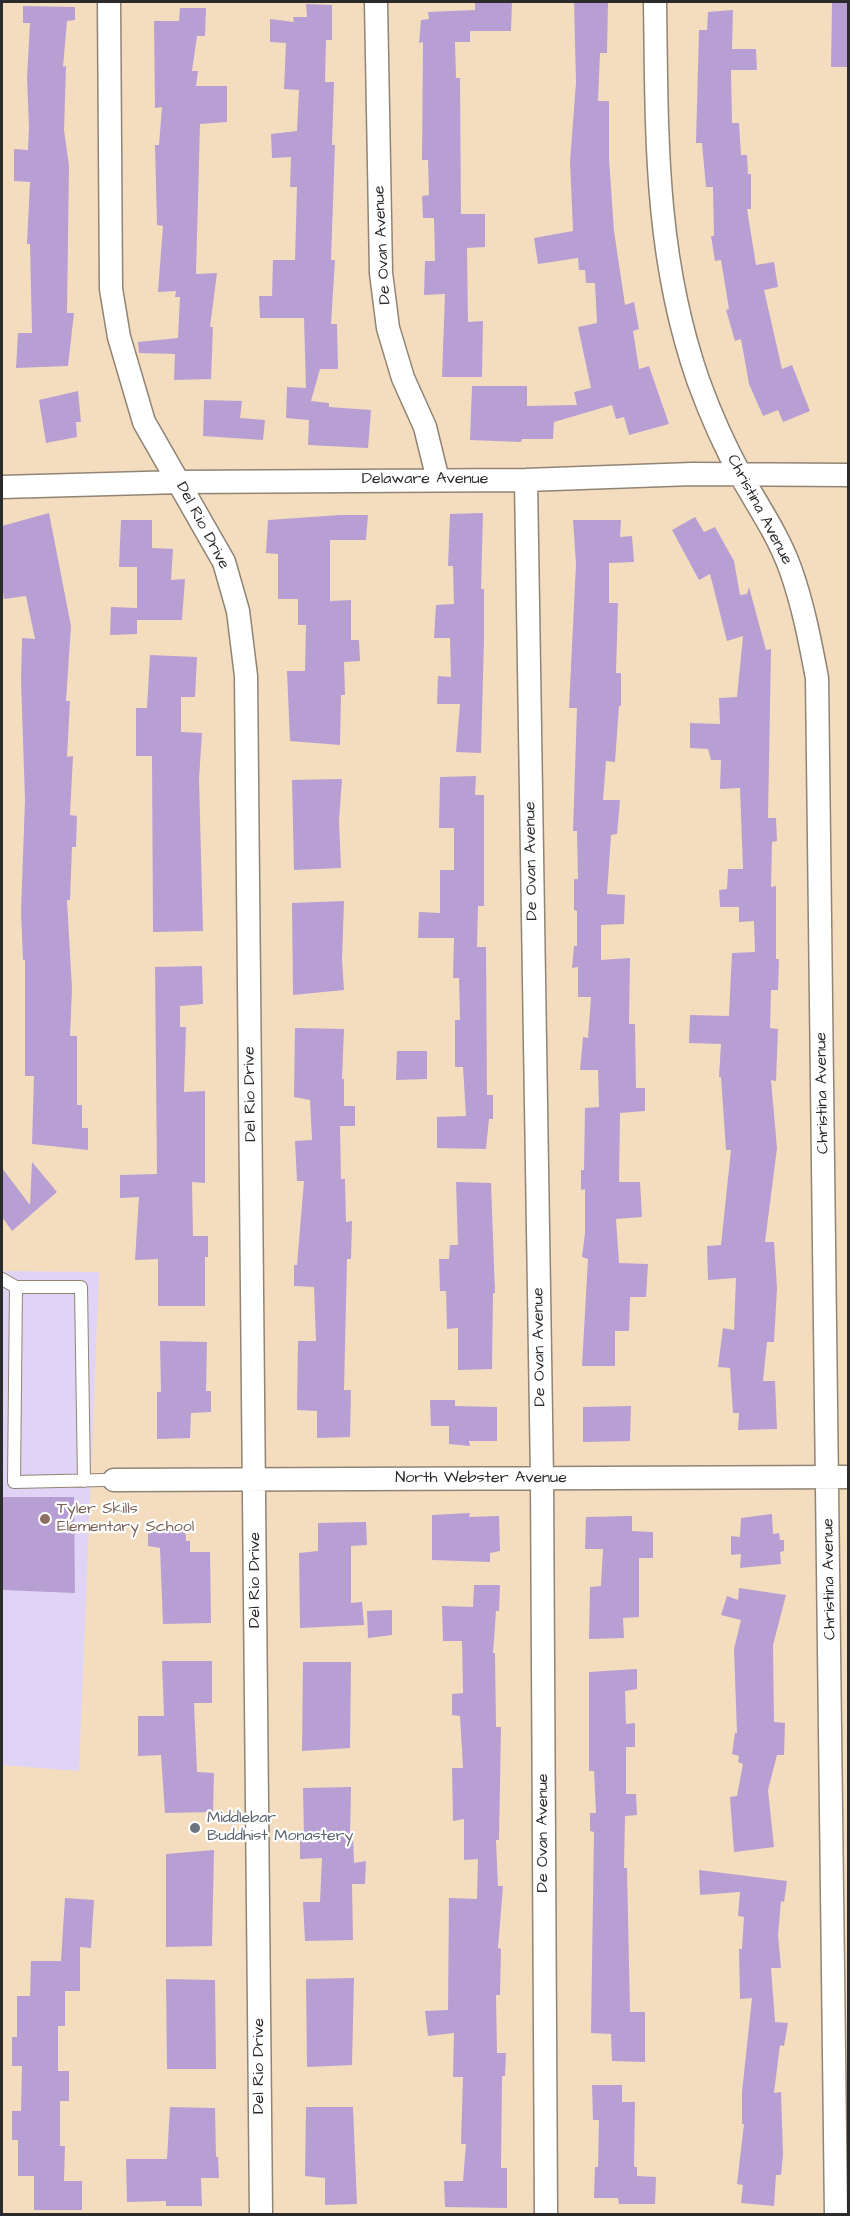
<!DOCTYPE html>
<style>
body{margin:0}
#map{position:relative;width:850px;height:2216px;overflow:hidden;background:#f4ddbf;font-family:"Architects Daughter",sans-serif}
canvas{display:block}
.frame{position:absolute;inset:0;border:3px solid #2b2b2b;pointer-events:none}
</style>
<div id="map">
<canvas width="850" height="2216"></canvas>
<div class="frame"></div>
</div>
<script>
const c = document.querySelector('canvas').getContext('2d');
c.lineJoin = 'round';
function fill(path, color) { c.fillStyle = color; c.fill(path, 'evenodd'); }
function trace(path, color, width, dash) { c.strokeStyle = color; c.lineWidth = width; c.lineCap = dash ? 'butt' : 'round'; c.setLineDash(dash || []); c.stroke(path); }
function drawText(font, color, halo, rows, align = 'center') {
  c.font = font + ' "Architects Daughter",sans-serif'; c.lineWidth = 4.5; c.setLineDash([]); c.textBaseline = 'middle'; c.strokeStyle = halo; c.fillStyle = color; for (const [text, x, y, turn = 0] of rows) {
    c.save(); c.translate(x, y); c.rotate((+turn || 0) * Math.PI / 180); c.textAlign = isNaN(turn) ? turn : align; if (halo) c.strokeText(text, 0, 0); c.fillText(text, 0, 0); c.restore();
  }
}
const built = new Path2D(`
 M2 1271 99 1272 79 1771 2 1765Z`);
const building = new Path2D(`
 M475 2H512L511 31H470V42H455L456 78H460L461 214H485V247L467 248 468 322 483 321 482 377H442L445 294 424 295 425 261H435L434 218H423L422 196 429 195 428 160H422L423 42 419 43 421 20 429 19 428 12 475 10Z
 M574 2H608L607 53H600L598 101H609V159L614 231 625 305 634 302 639 329 633 331 639 369 649 366 669 424 629 435 624 417 616 419 612 405 554 422 553 439H522L521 442 470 440 472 386H527V406L577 405 574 392 591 388 578 327 597 323 595 283H586L585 270H579L578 258 538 264 534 238 573 231 570 161 576 83Z
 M832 2H849V67H831Z
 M306 4 332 5V40H326L325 82H334L332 145H335L331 260H335L331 324H337L338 369H320L311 401 329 403V407L371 410 368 448 308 445 309 420 286 418 287 387 306 388 304 318H260L259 296H272L273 260H295L297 187H290L291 157 272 158 271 134 297 131 299 90 284 89 286 43 270 42V19L294 22 293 17H307Z
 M23 6 75 7V20L67 21 63 67 66 66 64 130 69 166 67 313H74L68 366 16 368 18 333H32L30 244H27L30 182 14 181V149L28 150 29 127 27 78 30 23H23Z
 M180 8H206L205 36H197L192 71H198L196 86H227V122L200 124 196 274 217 273 210 327H213L211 379 174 380 175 354 139 353 138 342 178 338 180 297H175L176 291 158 292 163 226 157 225 155 145H159L162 107 155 108 154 21H179Z
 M733 10 732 49H756L757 70H731L732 123H739L741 155H747L748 174H751V209H747L756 265 774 262 778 287 764 290 782 369 792 365 810 411 783 422 778 410 763 416 749 384 741 339 735 341 726 310 729 309 721 260 715 261 711 236H714L713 187H706L702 143H696L699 30H707L708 12Z
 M78 391 81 422H76L77 437 46 443 39 400Z
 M204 400 242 401 240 418 265 420 263 440 203 436Z
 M49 513 71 626 66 701H70L67 757 73 756 70 815 77 816 76 847H72L70 900H67L72 989 70 1036H77V1105H82V1128H88V1150L32 1144 34 1076H25V960H23L21 912 25 800 21 680 22 638 35 639 26 596 4 599 2 586V526Z
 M483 513 481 589H484V638L481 753 456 752 460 704H437L438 676 451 677 450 638H434L436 605 454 604 453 566H448L450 514Z
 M340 515H368L366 540H330V601L351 600V640H359L360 661 344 662 345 695H341L340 745 290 741 287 671H305L306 625H298V599H278V554L266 553 268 520Z
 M695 517 704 532 715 527 734 561 740 595 747 594 749 587 766 650 771 649 768 818H776L777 841 772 842 771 887 776 886V959H779L778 990H771L770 1028 778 1029 776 1081 771 1080 777 1148 765 1242H774L777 1288 774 1342H767L763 1381H775L777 1429 738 1430 739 1413H733L730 1368 718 1367 723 1328 734 1330 736 1278 708 1280 707 1246 721 1245 731 1150H726L721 1077H719L721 1044 689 1043 690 1015 729 1016 732 953 755 952 754 921 739 922V907H720L719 890 727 889 728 869H743L740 788 720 789 721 760H711L708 749 690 748V723L720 724 719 698 737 697 743 636 727 641 710 574 699 580 672 530Z
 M121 520H152V548L173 549 171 580 185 579 182 620H137V634L110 635 111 607 137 608V567H119Z
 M573 520H621L620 537 632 536 634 562 609 563V603H618L616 673H621V706H619L615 762 606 761 603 800H620L617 834 611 835 607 894 625 895 624 924 601 925V960L630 958 629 1024H635L636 1088H645V1111L620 1113 619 1182H640L642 1217 616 1219 619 1263 648 1264 646 1297H630L629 1331H615V1366H582L588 1259 582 1257 585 1233V1189L581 1190V1170H584L585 1108 599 1107 598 1070H580L583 1037 588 1038 591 997H578V967L572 968 574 946H577V911L574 910V879H578L577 831H573L577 708H569L576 564Z
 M150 655 197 657 195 697H181V732L202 733 199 779 203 931 153 932 152 756H136V708H147Z
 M476 776 475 795H484V906H478L477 947H486L487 1095H493V1119H489L486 1149 437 1148V1117L466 1116 463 1067H455V1020H460L459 978H453L454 938H418L419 912 440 913V870H454V828H439L440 777Z
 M342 779 339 821 341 868 294 870 292 780Z
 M344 901 342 960 344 990 293 995 292 903Z
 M202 966 203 1004 180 1006V1027H186L184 1092 205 1091V1183L192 1182 193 1236H208V1257H205V1306H158V1259L135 1260 139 1197 120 1198V1175L157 1174 155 967Z
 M295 1028 344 1029 342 1079H344V1106H355V1126H340L341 1179H345L346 1222 352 1221 351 1259H347L344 1390H351L350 1437 317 1438V1411L297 1410 298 1341H316L314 1287 294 1286V1265H297L304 1181H297L295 1141 312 1140 310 1100 294 1097Z
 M397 1051H427V1079L396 1080Z
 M32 1162 57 1192 12 1231 2 1217V1168L30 1205Z
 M456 1182 491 1183 495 1293H493L492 1369 458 1370V1328L447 1329 446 1291H440L439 1259H449L450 1245H458Z
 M160 1341 207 1342 206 1391H211V1412L191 1413 190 1438 157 1439V1392H161Z
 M430 1400H455V1406L497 1407V1441H469L470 1446 449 1444V1426H431Z
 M631 1406 630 1441 583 1442V1407Z
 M2 1497H74L75 1593 2 1590Z
 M470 1513 469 1517 499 1516 500 1551 490 1553V1562L432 1560V1515Z
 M772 1514 773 1534 779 1533 780 1540H784V1551L780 1552 781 1564 740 1568 741 1554 731 1555V1536L740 1537 741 1518Z
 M632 1516V1531L653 1532V1558H639V1617L623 1618 624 1638 589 1639 590 1587 601 1586 603 1549H585L586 1517Z
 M366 1522 367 1545 351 1546V1603L362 1602 364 1625 300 1628 299 1553 318 1551V1523Z
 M185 1525 186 1541H190V1552H210L211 1623 163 1624 160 1548 148 1546V1527Z
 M474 1585H500L499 1611H496L493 1653H495L496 1727H501L499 1840H496L498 1886H503L498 1948 501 1949 500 1995H496L497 2053H506L505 2076H502L501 2168H507V2208L445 2207 444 2181H463L466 2144H461L463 2077H453L454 2033 428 2036 425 2011 448 2010 449 1898 477 1899 478 1859 464 1860V1819L453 1821 452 1768H463L460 1716 452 1715V1694L463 1693 462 1641H443L442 1606 473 1607Z
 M739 1588 786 1595 773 1645 774 1722 785 1723 784 1755H777L768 1790 774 1847 734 1852 730 1797 737 1796 743 1764 738 1762 739 1756 732 1754 735 1733H737L734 1649 741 1620 721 1615 727 1596 738 1600Z
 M392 1610V1635L368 1638 367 1611Z
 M162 1661H212V1703H194L197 1772 214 1773 213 1812 165 1813 161 1755 138 1756V1716H164Z
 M303 1662H351L350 1748 302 1751Z
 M637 1669V1689L625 1691 626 1724 635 1723V1747H626V1794H636L637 1815 625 1816 624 1868H627L630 2012H645V2062L612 2061 611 2034 591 2033 594 1832 590 1831V1813H596L594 1771H589V1672Z
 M351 1787 350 1837H353L354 1863 366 1861 365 1884H352L353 1940 305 1941 303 1902H320L322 1858 300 1859V1836L304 1837 303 1788Z
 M214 1850 212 1946 166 1947V1854Z
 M699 1870 787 1881 784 1902 781 1901 778 1935 781 1968H771L775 2022 788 2023 784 2046 780 2045 774 2093 781 2092 783 2155 781 2175H776L774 2206 741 2203 743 2185 737 2184 744 2124H742V2092L752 1998 740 1999 739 1949H742L744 1917 738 1916 740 1892 700 1895Z
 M65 1898 94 1900 91 1948 80 1947V1991H65V2026H58V2071H69V2101H60V2146H65L64 2181H82V2210H34V2176H18V2140H12V2111H21L22 2066H12V2037H17V1996H30L31 1961H61Z
 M354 1978 352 2065 307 2067 306 1979Z
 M166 1979 215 1980 216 2069H167Z
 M592 2085H622V2102H635L634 2167H637V2176L656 2177 655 2204H619L618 2198H594L595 2167H598L599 2120H593Z
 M170 2107 215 2108 216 2157H218L219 2178H201L202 2206H166V2201L127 2202 126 2159H167Z
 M306 2107H353L357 2204 325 2205V2178L305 2176Z`);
const service = new Path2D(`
 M2 1279 16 1287
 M84 1481 81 1287H16L14 1482 104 1480H114`);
const minor = new Path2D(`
 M109 2 111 289 119 337 144 422 224 562 238 611 246 676 261 2214
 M376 2 381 273 388 328 403 378 425 427 438 480
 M655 2C657 133 654 253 698 380 710 413 724 445 741 476 758 506 778 535 790 568 803 604 810 641 817 678L836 2214
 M526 480 542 1478 546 2214
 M2 487 180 482 526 480 692 474 848 475
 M114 1480 848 1477`);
const markers = [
 [45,1519,6,"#8d6e63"],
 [195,1828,6,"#6b7280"]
];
const streetNames = [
 ["De Ovan Avenue",383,245,-93],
 ["Delaware Avenue",425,480],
 ["Christina Avenue",759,510,62],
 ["Del Rio Drive",202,526,62],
 ["De Ovan Avenue",532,861,-91],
 ["Christina Avenue",823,1093,-91],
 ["Del Rio Drive",251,1094,-91],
 ["De Ovan Avenue",540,1347,-91],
 ["North Webster Avenue",481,1479],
 ["Christina Avenue",830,1579,-91],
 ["Del Rio Drive",256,1580,-90],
 ["De Ovan Avenue",544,1833,-90],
 ["Del Rio Drive",260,2066,-90]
];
const educationNames = [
 ["Tyler Skills",57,1510],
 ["Elementary School",57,1528]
];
const worshipNames = [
 ["Middlebar",207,1819],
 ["Buddhist Monastery",207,1837]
];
fill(built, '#dfd4f5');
fill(building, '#b79fd4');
trace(service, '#908475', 14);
trace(minor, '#908475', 25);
trace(service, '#fff', 12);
trace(minor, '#fff', 22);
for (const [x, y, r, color] of markers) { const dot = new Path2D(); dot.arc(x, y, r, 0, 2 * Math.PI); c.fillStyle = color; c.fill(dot); trace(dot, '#fff', 2); }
drawText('16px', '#2b2b2b', '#fff', streetNames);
drawText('16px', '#785e54', '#fff', educationNames, 'left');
drawText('16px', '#5b616d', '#fff', worshipNames, 'left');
</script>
